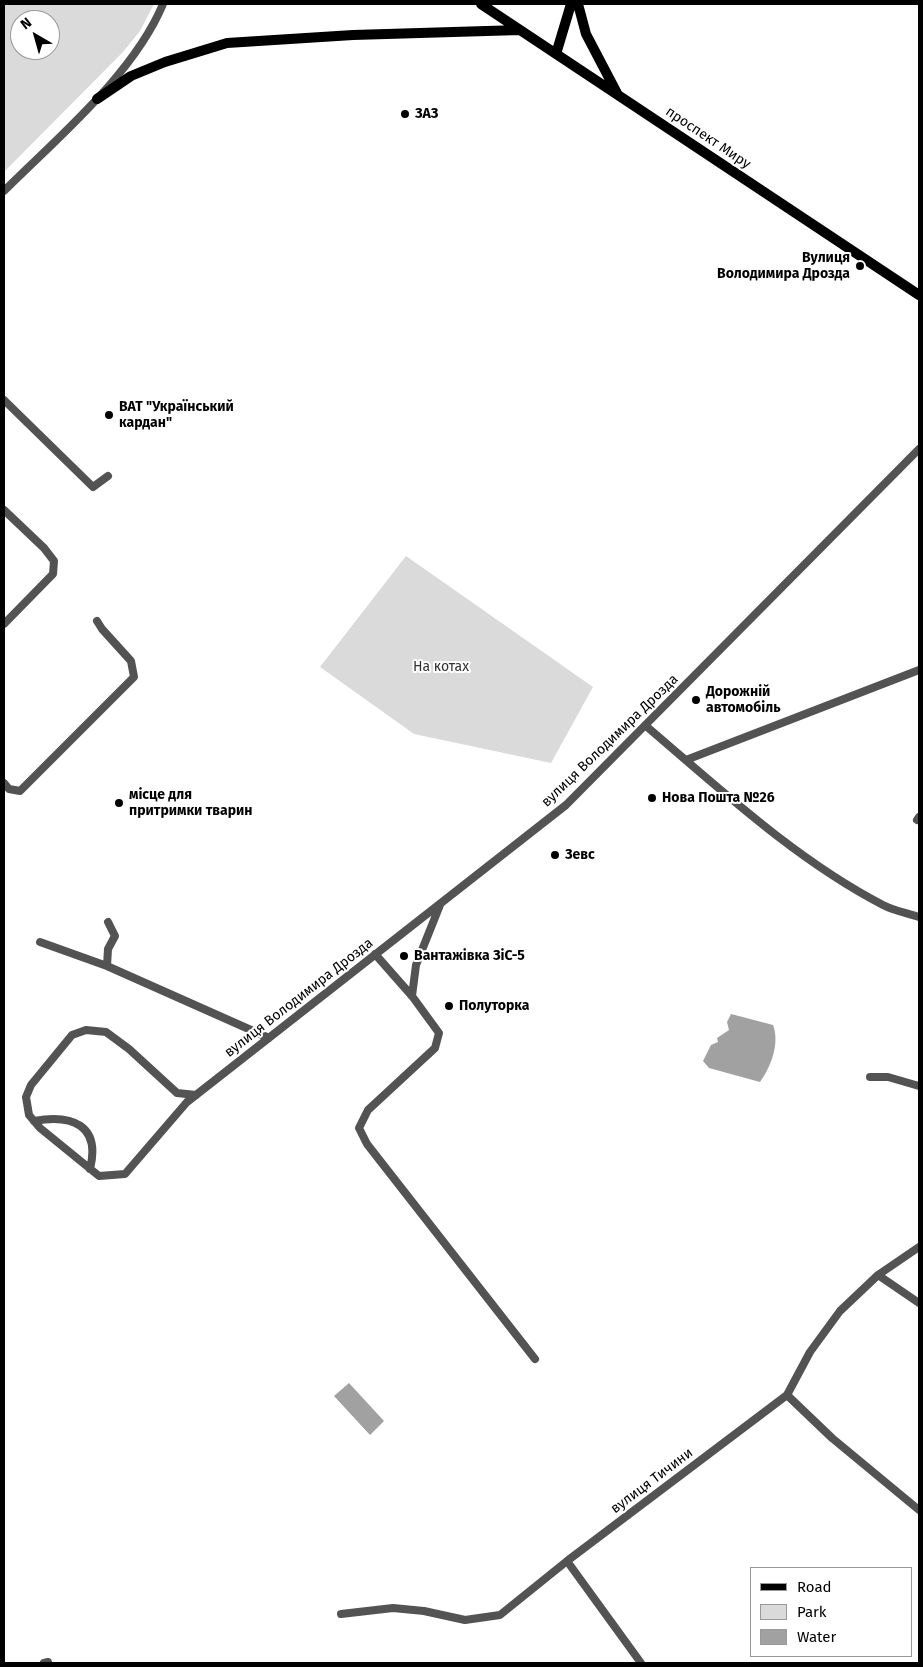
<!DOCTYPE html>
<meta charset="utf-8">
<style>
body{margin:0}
#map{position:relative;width:923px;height:1667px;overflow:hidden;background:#fff;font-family:"Fira Sans",sans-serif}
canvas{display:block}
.frame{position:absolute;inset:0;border:5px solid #000;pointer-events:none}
.legend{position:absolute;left:750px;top:1567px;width:162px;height:90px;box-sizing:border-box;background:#fff;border:1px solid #999;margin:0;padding:6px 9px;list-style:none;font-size:15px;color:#000}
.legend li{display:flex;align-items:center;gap:10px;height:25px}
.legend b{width:25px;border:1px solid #999}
.north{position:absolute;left:10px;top:10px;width:50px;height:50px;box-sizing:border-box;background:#fff;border:1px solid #999;border-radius:50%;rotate:322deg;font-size:14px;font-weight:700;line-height:20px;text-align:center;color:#000}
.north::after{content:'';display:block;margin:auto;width:18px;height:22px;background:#000;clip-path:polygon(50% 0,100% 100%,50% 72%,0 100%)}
</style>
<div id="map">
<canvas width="923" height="1667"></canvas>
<div class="frame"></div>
<ul class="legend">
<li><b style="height:6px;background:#000"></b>Road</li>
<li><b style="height:14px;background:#dadada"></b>Park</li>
<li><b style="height:14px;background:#a1a1a1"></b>Water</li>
</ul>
<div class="north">N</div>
</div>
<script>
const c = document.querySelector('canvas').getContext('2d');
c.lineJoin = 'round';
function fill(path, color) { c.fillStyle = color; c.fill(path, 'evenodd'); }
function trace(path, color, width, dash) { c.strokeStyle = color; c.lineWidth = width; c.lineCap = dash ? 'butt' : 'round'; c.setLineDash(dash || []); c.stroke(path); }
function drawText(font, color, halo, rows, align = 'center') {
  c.font = font + ' "Fira Sans",sans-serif'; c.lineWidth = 4; c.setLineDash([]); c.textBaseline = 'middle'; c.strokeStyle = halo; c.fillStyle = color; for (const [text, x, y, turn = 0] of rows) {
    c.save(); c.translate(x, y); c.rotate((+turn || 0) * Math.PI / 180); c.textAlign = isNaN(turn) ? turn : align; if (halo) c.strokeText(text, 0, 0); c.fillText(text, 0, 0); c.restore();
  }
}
const green = new Path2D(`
 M4 4H154L140 31 123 52 4 172ZM20 20H50V50H20Z
 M406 556 593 687 551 763 414 734 320 667Z`);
const water = new Path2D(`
 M731 1014 773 1025C780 1043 771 1067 760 1082L709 1068 703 1061 711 1045 718 1042 717 1038 729 1030 727 1022Z
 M349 1383 384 1421 370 1435 334 1396Z`);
const minor = new Path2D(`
 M4 191C57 138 134 74 163 4
 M4 400 93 487 108 476
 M4 510 44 548 54 561 53 574 4 624
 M646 726C720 789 796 860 883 905 894 911 908 913 919 917
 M686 760 919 670
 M4 783 9 789 20 791 134 677 131 661 102 629 97 621
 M917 820 919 817
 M40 942 107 966 269 1038
 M375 954 412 996 439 1033 435 1048 368 1110 359 1128 367 1144 535 1359
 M107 966 108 949 115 936 108 922
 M412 996 416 965 440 905
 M870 1077H888L919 1086
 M196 1095 177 1093 129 1049 106 1032 86 1030 72 1035 31 1085 26 1097 29 1115 40 1128 99 1176 125 1174 187 1102 196 1095 566 805 919 449
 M34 1121C72 1114 101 1125 90 1169
 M878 1275 919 1303
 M787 1395 832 1438 919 1510
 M567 1561 641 1663
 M341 1614 393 1608 424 1611 465 1620 500 1615 567 1561 787 1395 810 1352 840 1311 878 1275 919 1247
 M44 1663 48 1662`);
const major = new Path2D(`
 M481 4 919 295
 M578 4 586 34 618 95
 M556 54 571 4
 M97 99 131 76 165 62 227 43 353 35 520 30`);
const markers = [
 [405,114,5,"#000"],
 [860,266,5,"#000"],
 [109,415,5,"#000"],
 [696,700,5,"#000"],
 [652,798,5,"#000"],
 [119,803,5,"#000"],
 [555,855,5,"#000"],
 [404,956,5,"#000"],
 [449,1006,5,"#000"]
];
const poiNames = [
 ["ЗАЗ",415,114],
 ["Вулиця",850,258,"right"],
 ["Володимира Дрозда",850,274,"right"],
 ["ВАТ \"Український",119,407],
 ["кардан\"",119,423],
 ["Дорожній",706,692],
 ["автомобіль",706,708],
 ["місце для",129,795],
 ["притримки тварин",129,811],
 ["Нова Пошта №26",662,798],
 ["Зевс",565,855],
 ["Вантажівка ЗіС-5",414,956],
 ["Полуторка",459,1006]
];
const streetNames = [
 ["проспект Миру",708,138,34],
 ["вулиця Володимира Дрозда",610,741,-44],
 ["вулиця Володимира Дрозда",299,998,-38],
 ["вулиця Тичини",652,1481,-37]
];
const parkNames = [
 ["На котах",441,667]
];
fill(green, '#dadada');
fill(water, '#a1a1a1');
trace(minor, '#535353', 8);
trace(major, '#000', 10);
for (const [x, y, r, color] of markers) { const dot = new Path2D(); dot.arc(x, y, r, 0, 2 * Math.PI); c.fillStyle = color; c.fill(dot); trace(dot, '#fff', 2); }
drawText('bold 14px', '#000', '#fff', poiNames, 'left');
drawText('14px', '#000', '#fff', streetNames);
drawText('14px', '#313131', '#fff', parkNames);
</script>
